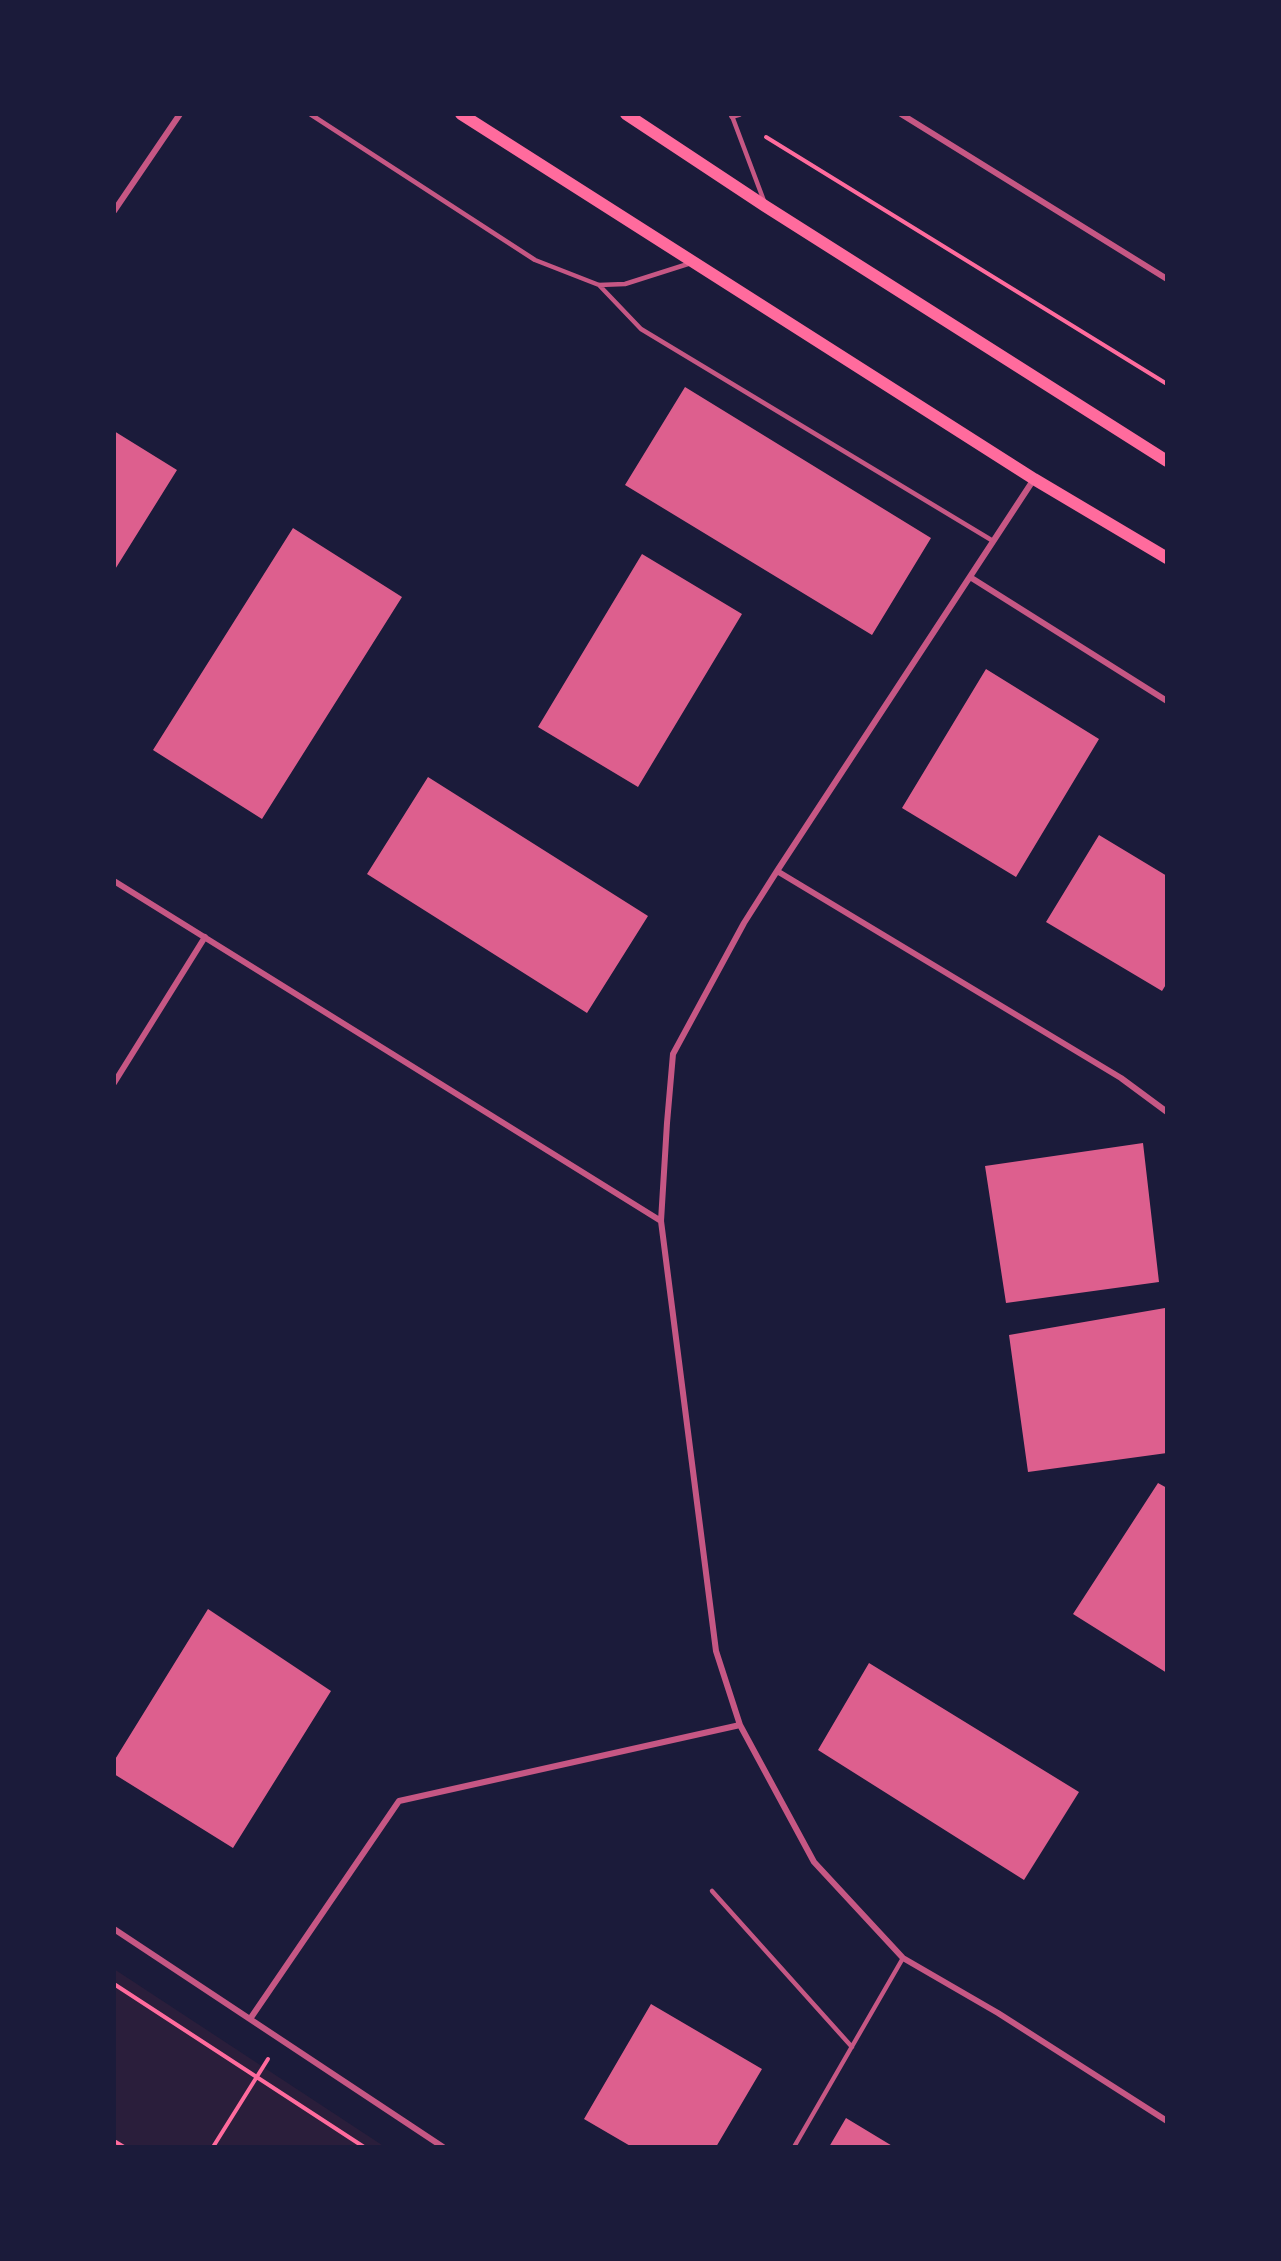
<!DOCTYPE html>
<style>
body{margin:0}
#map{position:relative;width:1281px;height:2261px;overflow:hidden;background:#1b1b3a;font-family:"Fira Sans",sans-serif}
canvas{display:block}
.frame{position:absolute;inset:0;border:116px solid #1b1b3a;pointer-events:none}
</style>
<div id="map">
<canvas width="1281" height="2261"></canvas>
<div class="frame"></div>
</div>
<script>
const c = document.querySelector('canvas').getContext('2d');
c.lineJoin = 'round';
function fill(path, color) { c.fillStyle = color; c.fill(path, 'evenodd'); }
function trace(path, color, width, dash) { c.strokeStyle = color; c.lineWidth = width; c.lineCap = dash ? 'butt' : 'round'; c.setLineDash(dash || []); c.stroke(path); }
const green = new Path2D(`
 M114 1969 385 2147H114Z`);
const building = new Path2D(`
 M685 387 931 538 872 635 625 485Z
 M114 431 177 470 114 571Z
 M293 528 402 597 262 819 153 750Z
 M642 554 742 614 638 787 538 727Z
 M986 669 1099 739 1016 877 902 808Z
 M428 777 648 916 587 1013 367 874Z
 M1099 835 1167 876V983L1162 991 1046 922Z
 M1143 1143 1159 1282 1006 1303 985 1166Z
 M1165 1308 1167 1328V1453L1028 1472 1009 1335Z
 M1158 1483 1167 1488V1673L1073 1614Z
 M208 1609 331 1691 233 1848 114 1774V1761Z
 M869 1663 1079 1792 1024 1880 818 1750Z
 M651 2004 762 2069 716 2147H632L584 2119Z
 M846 2118 894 2147H829Z`);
const path = new Path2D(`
 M766 137 1167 384
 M114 1984 364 2147
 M114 2141 124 2147
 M213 2147 268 2059`);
const service = new Path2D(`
 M310 114 535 260 599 285 625 284 691 263
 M732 116 764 201
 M599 285 641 329 993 541
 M712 1891 852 2047
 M794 2147 903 1958`);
const minor = new Path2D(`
 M901 114 1167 279
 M732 116 739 114
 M114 211 180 114
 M1034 479 777 871 744 923 673 1054 667 1123 661 1221 716 1651 740 1725 814 1862 903 1958 998 2013 1167 2121
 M970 577 1167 701
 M777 871 1121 1078 1167 1112
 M114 881 661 1221
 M114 1083 205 937
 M114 1929 443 2147
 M250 2019 399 1801 740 1725`);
const secondary = new Path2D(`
 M461 114 1034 479 1167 558
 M626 114 765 206 1167 461`);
fill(green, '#2a1e3b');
fill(building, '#dd5f8e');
trace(path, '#ff6b9d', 4);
trace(service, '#c65784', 4.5);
trace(minor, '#c65784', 6);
trace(secondary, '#ff6b9d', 12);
</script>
